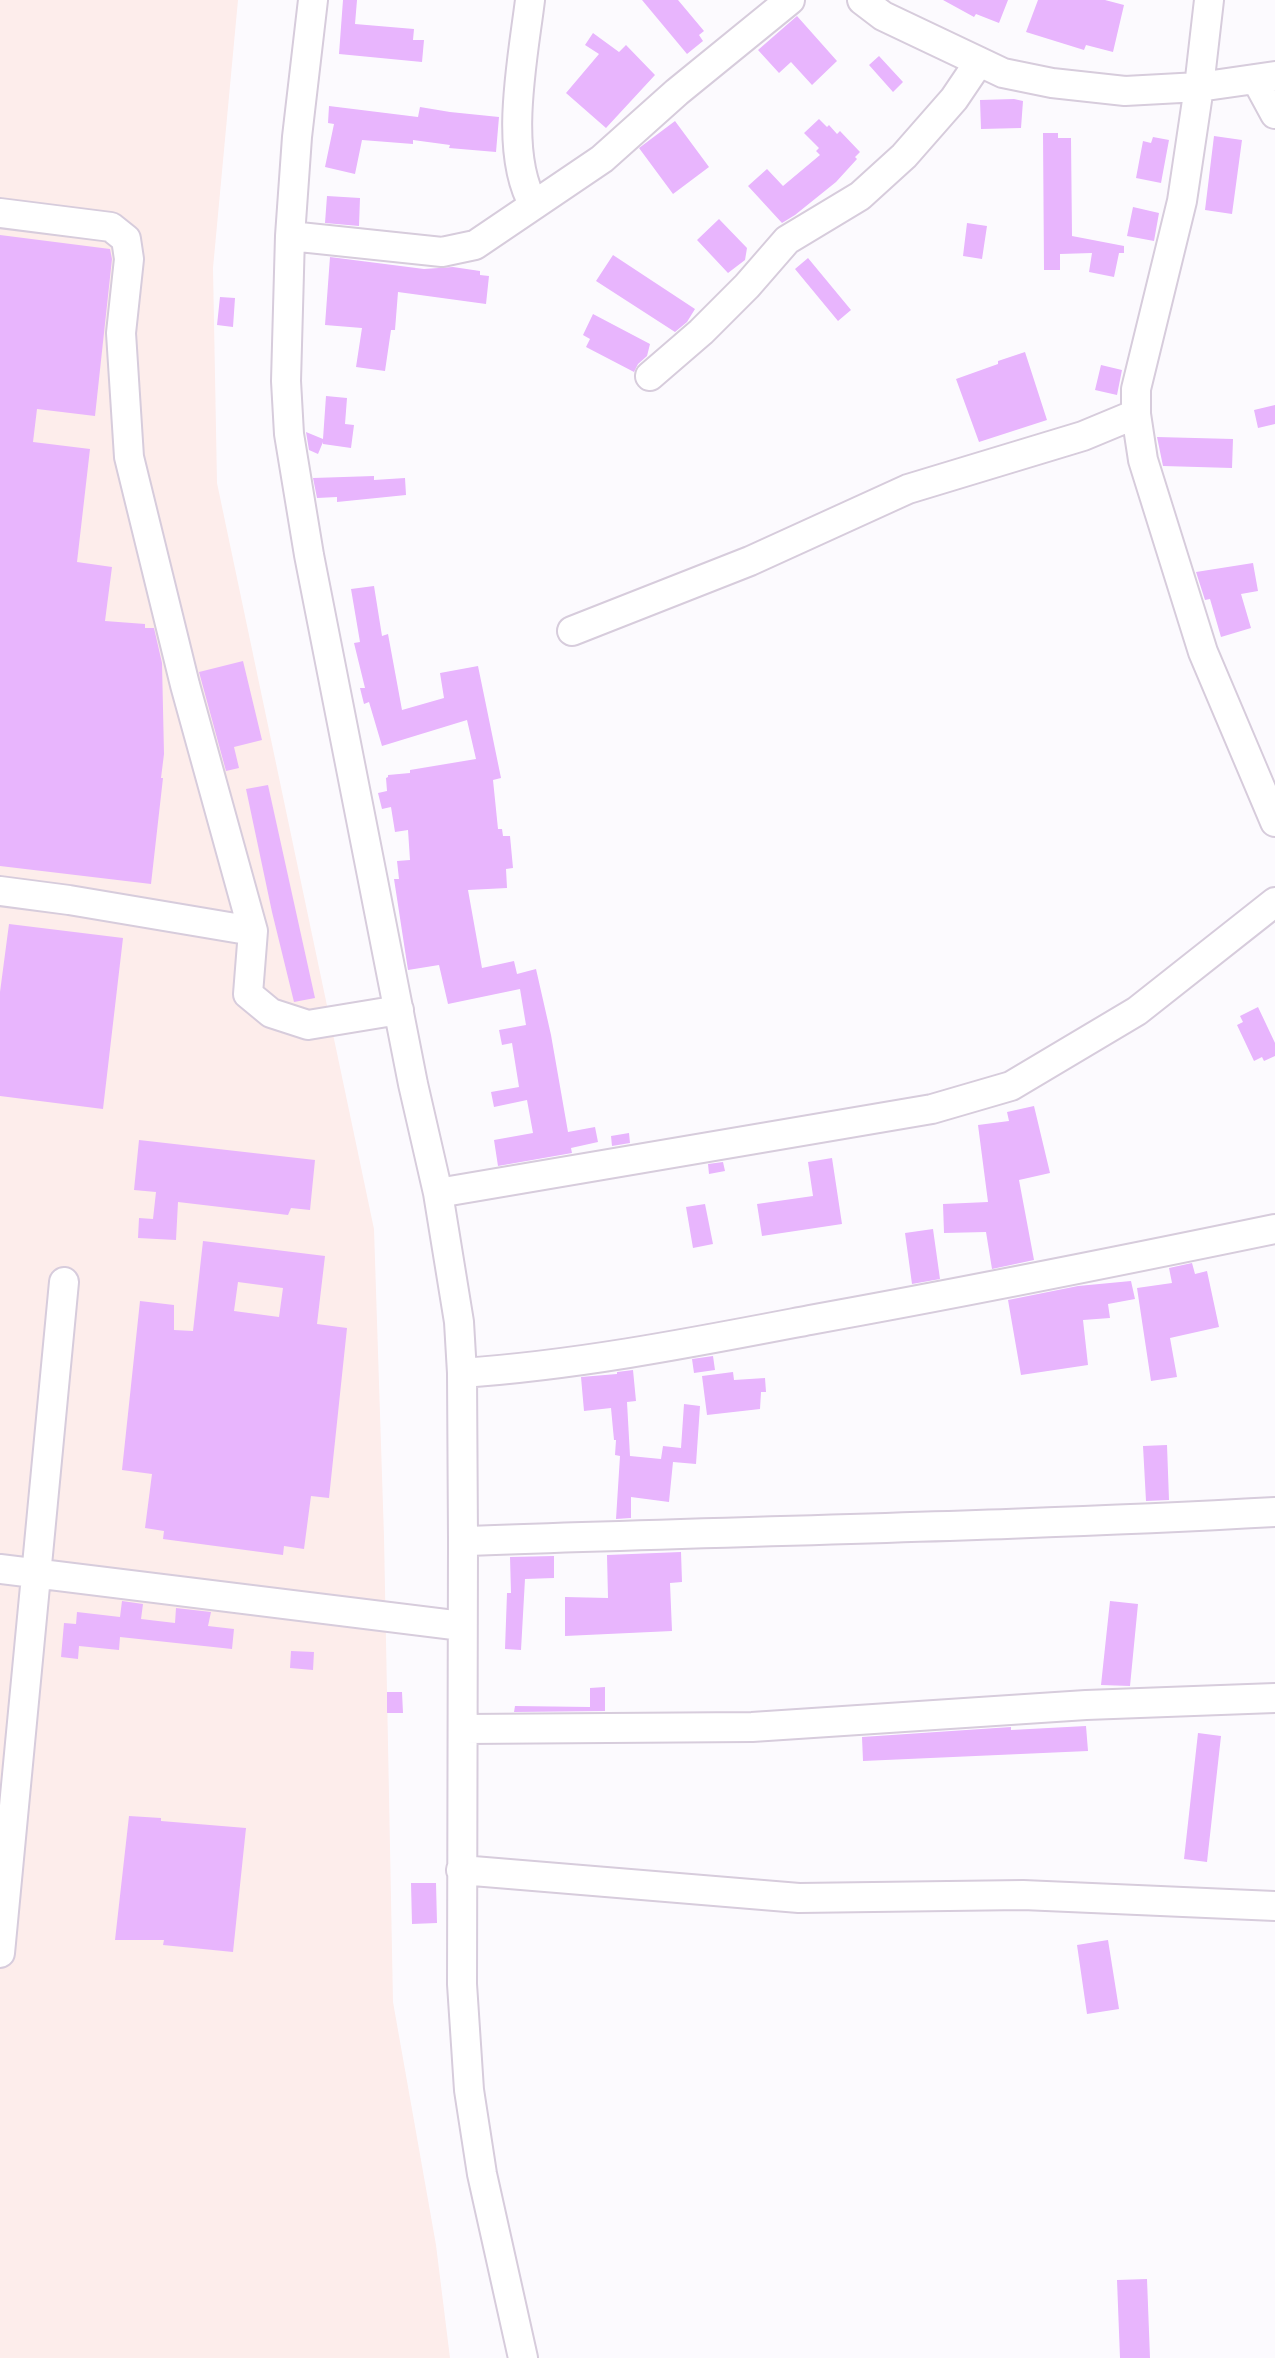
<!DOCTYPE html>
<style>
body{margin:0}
canvas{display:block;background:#fcfafe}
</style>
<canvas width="1275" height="2358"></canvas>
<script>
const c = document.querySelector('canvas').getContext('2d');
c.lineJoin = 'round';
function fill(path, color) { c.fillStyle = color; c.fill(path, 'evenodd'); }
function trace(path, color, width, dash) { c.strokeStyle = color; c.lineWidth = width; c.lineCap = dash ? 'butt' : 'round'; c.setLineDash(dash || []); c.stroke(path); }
const industrial = new Path2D(`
 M0 0H238L213 268 217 483 374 1229 384 1537 393 2002 436 2245 450 2358H0Z`);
const building = new Path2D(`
 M343 0H357L355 24 414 29 413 40H424L422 62 339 54Z
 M642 0H678L704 31 699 35 703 41 687 54Z
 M943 0H1008L999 23 976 14 974 17Z
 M1038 0H1105L1124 5 1113 52 1086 45 1084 50 1026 32Z
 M797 16 837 61 812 85 791 62 779 73 758 50Z
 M593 33 619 52 626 45 655 75 606 128 566 93 599 54 585 45Z
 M879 56 903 82 893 92 869 65Z
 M1014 99 1023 101 1021 128 981 129 980 100Z
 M329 106 418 117 420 107 450 112 499 117 496 152 449 148 450 145 413 140V144L362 140 355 174 325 167 334 124 328 123Z
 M819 119 827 127 829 125 837 134 840 131 860 152 855 157 857 159 836 182 795 215 782 223 748 186 767 169 783 186 820 155 816 151 819 148 804 133Z
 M675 121 709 167 673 194 639 148Z
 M1043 133H1058V138H1071L1072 236 1124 246V253H1119L1114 277 1089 272 1092 253 1060 254V270H1044Z
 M1214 136 1242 140 1232 214 1205 210Z
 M1153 137 1169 140 1161 183 1136 178 1143 141 1151 143Z
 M327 196 360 198 359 226 325 223Z
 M1133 207 1159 213 1154 241 1127 236Z
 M719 219 747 248 745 260 728 273 697 240Z
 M967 223 987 226 982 259 963 256Z
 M0 235 110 249 112 259 95 416 37 409 33 442 90 449 77 562 112 567 105 621 145 624V628H154L162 663 164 754 161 778H163L151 884 0 866Z
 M613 255 695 309 687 322 675 332 596 281Z
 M330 257 424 269 453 267 480 271V275L489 276 486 304 398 292 395 330H391L385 371 356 367 362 328 325 325Z
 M808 258 851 310 838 321 795 269Z
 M220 297 235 298 233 327 217 325Z
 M593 314 650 344 647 356 638 364 634 372 586 347 590 339 583 335Z
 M1025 352 1047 420 979 442 956 379 998 364V361Z
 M1101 365 1122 370 1117 395 1095 390Z
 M326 396 347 398 345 424 354 425 351 448 323 444V442L318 454 309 450 306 432 323 439Z
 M1275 405V424L1258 428 1254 410Z
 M1157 437 1233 439 1232 468 1163 466Z
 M374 476V480L405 478 406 495 337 502V497L317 498 313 478Z
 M1253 563 1258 591 1241 594 1251 628 1221 637 1210 599 1205 600 1196 572Z
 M374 586 382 636 388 634 402 710 444 698 440 673 478 666 501 778 493 780 498 829H502L503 836H510L513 868 506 869 507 888 468 890 482 968 514 961 517 974 536 969 551 1035 568 1132 595 1127 598 1142 571 1148 572 1153 498 1166 494 1140 533 1133 527 1100 494 1107 491 1092 519 1087 512 1043 502 1045 499 1030 526 1025 520 989 448 1004 439 965 408 970 394 879H399L397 861 410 860 408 830 395 832 391 807 382 809 378 793 387 791 386 778 388 777V775L410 773V770L476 759 467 720 382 746 369 702 364 704 360 688H365L354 643 360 642 351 589Z
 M243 661 262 740 234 747 239 768 226 771 199 672Z
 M268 785 315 998 294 1002 272 912 246 789Z
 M9 924 123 938 103 1109 0 1096V992Z
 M1258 1007 1275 1043V1056L1264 1061 1262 1057 1254 1061 1237 1025 1243 1022 1240 1016Z
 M1034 1106 1050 1173 1019 1180 1034 1260 992 1269 986 1232 944 1233 943 1204 988 1202 978 1125 1009 1121 1007 1112Z
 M629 1133 630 1143 612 1146 611 1136Z
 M139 1140 315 1160 310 1210 291 1208 288 1215 178 1202 176 1240 138 1238 139 1218 153 1219 156 1192 134 1190Z
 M832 1158 842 1224 762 1236 757 1204 813 1196 808 1162Z
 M723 1162 725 1171 709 1174 708 1164Z
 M705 1204 713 1244 693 1248 686 1207Z
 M933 1229 940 1279 912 1284 905 1233Z
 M203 1241 325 1256 317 1324 347 1328 329 1498 311 1496 304 1549 284 1546 283 1555 163 1539 164 1531 145 1528 152 1474 122 1470 140 1301 174 1305V1330L193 1331ZM238 1282 283 1288 279 1317 234 1311Z
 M1192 1263 1195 1274 1207 1271 1219 1327 1170 1338 1177 1377 1151 1381 1137 1288 1172 1283 1169 1268Z
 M1131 1281 1135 1299 1108 1304 1110 1318 1083 1320 1088 1365 1021 1375 1008 1300 1078 1286Z
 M713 1356 715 1370 694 1373 692 1359Z
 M633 1370 636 1401 627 1402 630 1456 661 1459 663 1446 681 1448 684 1404 700 1406 696 1464 673 1462 669 1502 631 1497V1518L616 1519 620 1456 615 1455 616 1440H614L611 1408 584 1411 581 1377 617 1374V1372Z
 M733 1372 734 1380 765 1378 766 1392H761L760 1409 707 1415 702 1376Z
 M1167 1445 1169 1500 1146 1501 1143 1446Z
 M681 1552 682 1582 670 1583 672 1631 565 1636V1597L608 1598 607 1555Z
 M554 1556V1578L525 1579 521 1650 505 1649 507 1593H511L510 1557Z
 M122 1601 143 1604 141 1619 175 1623 176 1608 211 1612 208 1626 234 1629 232 1649 120 1637 119 1650 79 1646 78 1659 61 1657 64 1623 76 1624 77 1612 120 1617Z
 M1110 1601 1138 1604 1130 1686 1101 1685Z
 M291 1651 314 1652 313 1670 290 1668Z
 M605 1687V1711L514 1712 515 1706 590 1707V1688Z
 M387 1692H402L403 1713H387Z
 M1086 1726 1088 1751 863 1761 862 1737 1011 1727V1730Z
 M1198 1733 1221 1736 1207 1862 1184 1859Z
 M129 1816 161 1818V1821L246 1828 233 1952 163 1945 164 1940H115Z
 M411 1883H436L437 1923 412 1924Z
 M1108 1940 1119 2009 1087 2014 1077 1945Z
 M1147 2279 1150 2358H1120L1117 2280Z`);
const minor = new Path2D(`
 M313 0 297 137 290 236 286 381 289 434 309 555 413 1084 438 1193 459 1322 462 1373 463 1541 462 1984 469 2090 482 2174 523 2358
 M530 0C523 58 503 153 534 205
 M862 0 883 16 1003 73 1052 83 1125 91 1199 87 1275 76
 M1209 0 1199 87 1182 201 1136 389V414L1143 460 1203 652 1275 822
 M1256 79 1275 114
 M0 213 111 227 126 239 129 259 121 333 129 457 185 685 253 931 248 994 271 1013 308 1025 399 1010
 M290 236 442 252 475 245 602 159 677 92 790 0
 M650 376 701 332 747 286 787 240 860 196 904 156 954 99 979 62
 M572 631 750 561 908 489 1083 436 1136 414
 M0 891 69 900 253 931
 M438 1193 932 1109 1011 1086 1137 1011 1275 902
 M462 1373C579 1365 695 1342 810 1320 966 1292 1120 1261 1275 1229
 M463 1541C734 1531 1005 1527 1275 1512
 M0 1569 462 1626
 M464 1729 752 1727 1086 1705 1275 1698
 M461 1870 799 1898 1023 1895 1275 1906
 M0 1953 64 1282`);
fill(industrial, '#fdedeb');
fill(building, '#e8b5fd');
trace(minor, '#d7ccdc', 32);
trace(minor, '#fff', 28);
</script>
